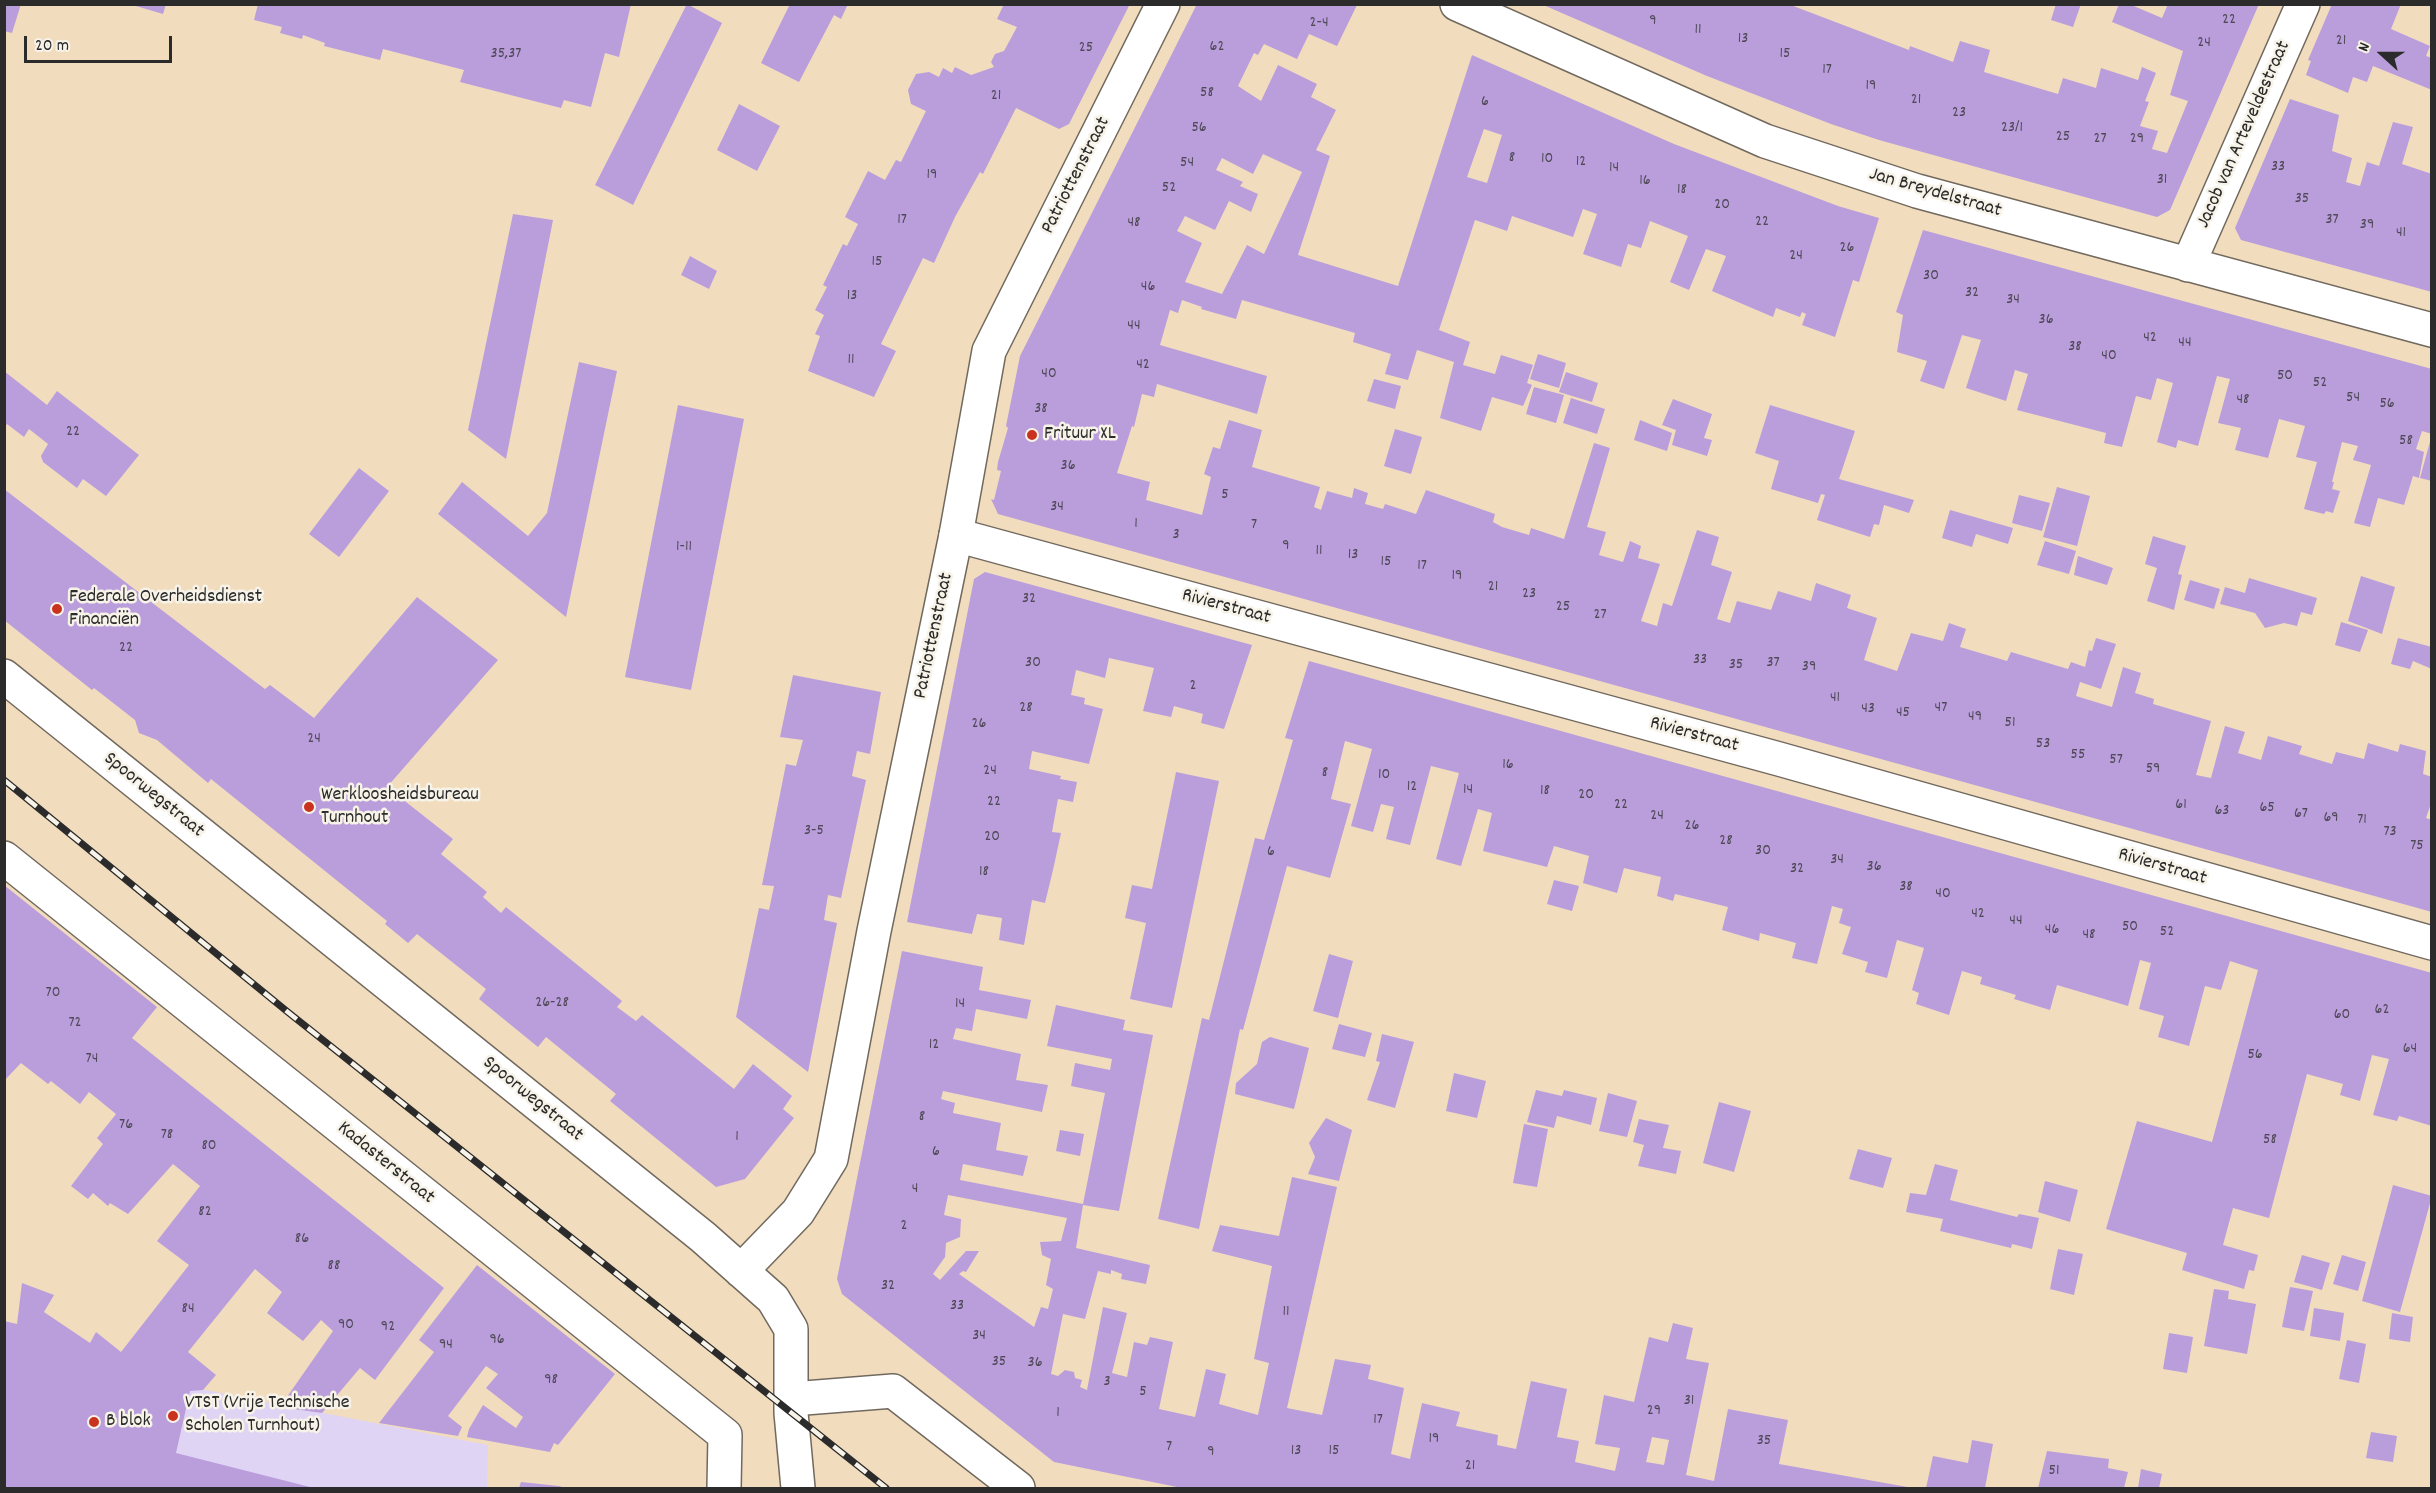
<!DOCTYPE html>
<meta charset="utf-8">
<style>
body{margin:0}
#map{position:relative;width:2436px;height:1493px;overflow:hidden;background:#f2dcbe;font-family:Dekko,sans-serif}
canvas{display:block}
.frame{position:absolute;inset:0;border:6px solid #2b2b2b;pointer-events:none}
.north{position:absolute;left:2352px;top:24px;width:60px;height:60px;-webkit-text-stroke:4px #f7f3e8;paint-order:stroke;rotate:291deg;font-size:16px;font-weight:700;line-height:24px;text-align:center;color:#2b2b2b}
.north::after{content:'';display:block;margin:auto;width:21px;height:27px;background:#2b2b2b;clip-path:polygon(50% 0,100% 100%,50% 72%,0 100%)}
.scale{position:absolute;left:24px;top:36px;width:148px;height:27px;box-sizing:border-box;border:3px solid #2b2b2b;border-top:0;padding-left:8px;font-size:18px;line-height:21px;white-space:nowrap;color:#2b2b2b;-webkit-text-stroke:4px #f7f3e8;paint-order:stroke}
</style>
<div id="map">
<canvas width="2436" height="1493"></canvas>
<div class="frame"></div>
<div class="north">N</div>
<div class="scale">20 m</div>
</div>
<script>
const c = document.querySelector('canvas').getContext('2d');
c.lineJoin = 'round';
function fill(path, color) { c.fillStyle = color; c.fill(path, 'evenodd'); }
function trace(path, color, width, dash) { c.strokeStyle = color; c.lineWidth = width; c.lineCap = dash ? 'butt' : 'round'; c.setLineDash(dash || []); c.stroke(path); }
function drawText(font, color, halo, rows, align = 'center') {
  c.font = font + ' Dekko,sans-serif'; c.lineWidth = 5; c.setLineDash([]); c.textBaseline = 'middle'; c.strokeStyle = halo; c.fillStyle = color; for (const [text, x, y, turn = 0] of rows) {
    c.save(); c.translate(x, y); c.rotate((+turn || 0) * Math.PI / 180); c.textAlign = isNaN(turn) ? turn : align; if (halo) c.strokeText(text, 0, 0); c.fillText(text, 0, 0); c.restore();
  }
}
const built = new Path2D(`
 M4 1359 195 1388 488 1445 487 1488H5Z`);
const building = new Path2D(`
 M4 4H21L12 33 4 31Z
 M129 4H166L163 14Z
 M258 4H631L619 57 605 53 591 107 564 100 561 108 460 82 464 70 383 49 380 60 324 46 325 43 303 35 302 39 280 33 282 27 254 20Z
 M687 4 722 23 633 205 595 185Z
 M790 4H848L841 19 834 15 799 82 761 63Z
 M1004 4H1130L1069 124 1059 129 1016 108 983 174 980 172 955 217 934 263 923 258 881 344 896 351 874 397 808 371 820 336 815 334 824 315 815 310 827 287 823 285 843 244 847 246 858 224 845 217 868 171 885 180 896 160 901 162 926 111 911 104 908 90 916 74 929 72 939 77 943 68 952 73 955 67 971 75 994 67 991 62 995 54 1004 51 1017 27 997 19Z
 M1197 4 1357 5 1337 46 1309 34 1297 59 1264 44 1258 55 1254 53 1238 86 1261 101 1278 65 1317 84 1311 97 1336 110 1316 150 1330 156 1298 255 1398 286 1472 55 1674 144 1838 206 1879 218 1859 282 1853 280 1835 337 1802 325 1806 314 1802 312 1800 317 1776 308 1773 317 1712 291 1726 256 1706 249 1689 290 1670 282 1688 236 1650 221 1641 248 1628 244 1621 267 1583 254 1597 214 1583 209 1573 237 1512 216 1507 231 1475 220 1439 330 1470 342 1463 365 1495 374 1501 355 1533 365 1527 383 1532 385 1523 406 1492 397 1481 431 1440 418 1454 362 1417 350 1408 380 1385 374 1391 354 1353 342 1355 333 1242 300 1236 319 1201 309 1202 307 1182 300 1178 313 1170 310 1160 345 1267 376 1257 414 1157 384 1154 397 1142 394 1134 427 1132 426 1117 473 1150 482 1146 500 1202 515 1211 477 1204 474 1213 447 1220 449 1229 420 1262 430 1252 467 1320 487 1314 507 1321 510 1327 491 1352 498 1354 488 1368 493 1365 504 1383 509 1385 504 1416 514 1426 490 1495 514 1493 522 1502 527 1529 535 1531 528 1564 539 1594 443 1610 448 1587 527 1606 532 1599 555 1623 562 1630 541 1641 546 1638 558 1660 564 1641 621 1657 626 1663 603 1672 606 1697 530 1719 537 1711 565 1732 572 1717 619 1730 623 1737 601 1771 610 1778 591 1811 601 1816 583 1851 595 1847 608 1877 618 1864 660 1897 671 1911 633 1943 641 1949 623 1966 629 1960 647 2007 661 2011 652 2068 669 2071 662 2085 667 2089 650 2092 651 2096 638 2116 644 2101 689 2080 682 2076 696 2112 707 2123 667 2141 673 2135 693 2154 699 2153 704 2211 721 2196 775 2211 778 2225 726 2245 732 2238 753 2261 760 2268 736 2302 746 2299 754 2332 764 2336 752 2364 759 2368 743 2398 752 2400 744 2426 751 2423 774 2432 777V801L2426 818 2432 820V912L998 514 991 499 994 500 1001 471 997 470 998 462 1008 428 1006 426 1020 356ZM1484 129 1502 135 1487 183 1467 177ZM1263 154 1302 172 1264 254 1247 245 1222 294 1185 282 1202 243 1177 231 1185 216 1215 230 1229 201 1251 212 1258 194 1240 186 1243 182 1216 170 1222 158 1253 174Z
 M1541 4H1788L1909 50 1910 46 1953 62 1960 41 1990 50 1984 72 2058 94 2063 78 2096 88 2101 68 2138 80 2142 67 2156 73 2145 101 2149 102 2140 126 2158 131 2152 149 2167 153 2188 101 2170 95 2183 51 2112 22 2119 4H2129L2162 18 2168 4H2259L2170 210 2157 217 1879 140 1831 124 1707 76Z
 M2056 4H2081L2073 27 2051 20Z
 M2332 4H2401L2391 29 2430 46 2426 56 2432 58V90L2373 66 2367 82 2353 77 2348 93 2306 75 2311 61 2308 60Z
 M2290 99 2339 115 2332 151 2352 158 2346 182 2360 186 2367 162 2379 166 2393 122 2413 127 2402 164 2432 174V292L2241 240 2235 228Z
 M739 104 780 126 757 171 717 150Z
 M513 214 553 220 506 459 468 430Z
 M1923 230 2432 369V434L2422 431 2416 449 2424 452 2419 478 2413 476 2404 505 2378 498 2370 527 2354 523 2371 465 2353 460 2358 446 2342 442 2332 482H2334L2332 489 2340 491 2333 513 2326 511 2324 514 2304 509 2317 462 2296 457 2305 426 2279 419 2268 458 2235 450 2241 428 2218 423 2230 379 2217 376 2198 446 2178 440 2176 448 2157 442 2173 383 2157 378 2151 400 2136 396 2122 447 2104 443 2106 433 2017 410 2028 374 2015 370 2006 401 1966 388 1981 340 1962 335 1944 389 1920 381 1927 361 1897 352 1903 315 1896 312Z
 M690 256 717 271 709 289 681 275Z
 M1538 354 1566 363 1559 388 1530 379Z
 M579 362 617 371 566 617 438 514 462 482 528 536 547 513Z
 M4 371 47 405 57 391 139 455 106 496 83 479 77 488 43 462 41 456 48 444 29 429 24 437 7 424 4 428Z
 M1566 372 1598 383 1592 402 1559 392Z
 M1374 379 1401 386 1395 409 1367 401Z
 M1534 387 1564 395 1556 423 1526 414Z
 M1571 398 1605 409 1597 434 1563 423Z
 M1673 399 1712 414 1704 438 1712 440 1707 456 1672 445 1676 430 1662 425Z
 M678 405 744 419 691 690 625 677Z
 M1770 405 1855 431 1839 479 1914 500 1909 513 1884 505 1879 525 1874 524 1870 537 1817 520 1825 495 1821 494 1818 503 1771 489 1779 461 1755 453Z
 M1640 420 1672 433 1667 451 1634 440Z
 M1395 429 1422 437 1411 474 1384 466Z
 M2431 438 2432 439V481L2420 478Z
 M359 468 389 491 339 557 309 534Z
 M2057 487 2090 496 2077 546 2043 537Z
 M4 489 249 677 265 689 270 685 314 718 417 597 498 660 387 787 453 839 441 854 487 892 483 897 501 913 506 907 622 1001 617 1007 636 1021 642 1015 734 1089 753 1064 792 1096 783 1109 794 1118 745 1179 716 1187 610 1101 616 1094 546 1037 538 1047 479 999 486 989 417 934 408 943 385 924 387 921 211 779 208 783 157 740 139 733 135 720 94 688 92 690 4 620Z
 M2019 495 2050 503 2042 531 2012 523Z
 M1950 510 2013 528 2008 544 1976 534 1972 547 1942 538Z
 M2153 536 2186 546 2178 574 2182 575 2174 610 2147 601 2157 568 2145 564Z
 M2045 541 2076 551 2069 574 2037 565Z
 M2078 556 2113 568 2107 585 2074 575Z
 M985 572 1252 645 1224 729 1201 723 1203 714 1174 706 1171 717 1143 711 1154 668 1109 658 1105 678 1076 670 1071 695 1085 698 1084 704 1103 709 1089 764 1032 751 1029 769 1061 776 1060 779 1077 782 1073 802 1058 799 1052 832 1061 833 1053 870 1045 903 1032 900 1024 945 999 940 1002 918 977 914 972 934 907 922 974 579Z
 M2361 576 2395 587 2382 634 2348 621Z
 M2249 578 2317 598 2312 615 2301 612 2297 626 2284 623 2265 628 2255 613 2220 604 2225 587 2245 593Z
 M2190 580 2220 589 2214 609 2184 600Z
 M2341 622 2368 630 2360 652 2335 645Z
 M2398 638 2432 647V669L2413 661 2410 669 2391 664Z
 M1309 661 2432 973V1126L2399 1116 2397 1121 2373 1115 2389 1059 2372 1055 2360 1101 2340 1095 2343 1084 2307 1074 2269 1218 2233 1208 2223 1245 2258 1255 2254 1271 2249 1270 2244 1289 2182 1270 2187 1253 2106 1229 2137 1121 2212 1142 2258 970 2230 961 2221 990 2205 986 2189 1046 2158 1037 2164 1016 2139 1009 2151 963 2140 960 2128 1006 2057 985 2050 1010 2014 999 2016 995 1980 984 1982 977 1962 971 1949 1015 1916 1004 1919 993 1912 990 1924 948 1897 940 1887 978 1865 972 1868 962 1842 954 1851 927 1839 923 1843 909 1832 906 1817 964 1792 958 1796 943 1760 933 1759 941 1722 930 1728 907 1675 894 1673 901 1657 896 1661 877 1624 868 1617 893 1583 883 1589 856 1554 846 1547 867 1483 851 1492 813 1478 809 1461 866 1436 859 1459 773 1431 766 1410 845 1386 839 1394 807 1381 804 1373 832 1351 826 1372 749 1345 741 1331 799 1351 804 1330 878 1287 866 1243 1030 1240 1029 1199 1229 1158 1219 1202 1018 1209 1020 1255 838 1264 840 1293 740 1285 738Z
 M793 675 881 692 870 754 857 751 852 776 866 780 841 898 828 895 824 920 837 923 808 1072 736 1017 759 908 769 910 774 886 762 885 786 764 796 766 803 740 780 737Z
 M1176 772 1219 781 1172 1008 1130 999 1146 923 1125 918 1132 885 1152 889Z
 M1554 880 1579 886 1572 911 1547 904Z
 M4 885 157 1007 132 1038 444 1288 375 1380 360 1368 322 1413 280 1407 333 1331 321 1320 303 1341 267 1313 282 1292 255 1269 188 1352 216 1375 203 1390 190 1391 176 1453 314 1488H4V1321L17 1324 22 1283 54 1295 44 1312 90 1343 96 1332 121 1352 189 1265 157 1241 200 1186 173 1164 128 1214 110 1203 108 1206 93 1193 88 1199 71 1186 103 1144 97 1138 116 1114 89 1092 80 1104 51 1081 48 1084 21 1063 4 1081Z
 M902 951 983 967 979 990 1031 1000 1027 1019 976 1009 972 1031 956 1028 953 1039 1021 1054 1016 1080 1048 1085 1042 1112 943 1091 941 1099 955 1103 953 1113 1001 1123 996 1150 1028 1156 1023 1176 963 1164 960 1180 1083 1204 1105 1093 1071 1086 1075 1063 1110 1070 1112 1059 1047 1046 1056 1005 1125 1020 1123 1030 1153 1035 1119 1211 1083 1205 1076 1248 1150 1265 1146 1284 1121 1279 1122 1274 1111 1270V1274L1098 1271 1085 1319 1063 1314 1051 1374 1058 1376 1065 1370 1074 1372 1075 1378 1082 1380 1080 1387 1087 1390 1103 1307 1127 1313 1112 1373 1127 1377 1134 1342 1147 1345 1150 1337 1173 1342 1159 1409 1195 1417 1206 1369 1226 1374 1219 1404 1258 1415 1269 1363 1254 1359 1272 1266 1212 1251 1220 1225 1279 1236 1292 1177 1337 1187 1287 1408 1322 1415 1335 1359 1371 1365 1368 1379 1404 1388 1391 1454 1410 1459 1422 1403 1460 1412 1456 1426 1498 1435 1497 1445 1516 1449 1531 1381 1567 1389 1557 1437 1579 1441 1575 1462 1615 1471 1620 1448 1595 1444 1604 1395 1634 1402 1649 1337 1668 1342 1673 1323 1693 1328 1686 1359 1709 1363 1686 1475 1714 1481 1728 1409 1788 1420 1779 1464 1913 1488H1182L1054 1462 842 1294 837 1279ZM948 1195 1067 1218 1061 1241 1040 1242 1042 1255 1051 1259 1046 1285 1053 1289 1048 1309 1041 1307 1034 1327 959 1274 963 1271 966 1272 979 1251H966L940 1280 933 1274 945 1257 946 1243 960 1237 961 1219 944 1215ZM1652 1437 1669 1440 1664 1465 1646 1462Z
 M1329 954 1353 961 1338 1018 1313 1011Z
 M1339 1024 1372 1033 1365 1057 1332 1049Z
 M1382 1034 1414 1042 1395 1108 1367 1100 1380 1062 1376 1061Z
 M1270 1037 1309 1048 1294 1109 1235 1094 1236 1083 1257 1064 1262 1042Z
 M1454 1073 1486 1081 1477 1118 1446 1111Z
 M1536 1090 1562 1096 1564 1090 1597 1098 1591 1125 1557 1116 1554 1128 1527 1122Z
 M1608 1093 1637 1101 1627 1137 1599 1131Z
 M1719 1102 1751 1111 1734 1172 1703 1163Z
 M1326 1118 1352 1130 1339 1181 1308 1174 1315 1157 1309 1143Z
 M1639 1119 1669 1125 1663 1148 1681 1151 1676 1174 1638 1166 1644 1145 1633 1142Z
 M1524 1124 1548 1129 1537 1187 1513 1183Z
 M1060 1130 1084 1134 1080 1156 1056 1151Z
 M1858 1149 1892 1158 1883 1188 1849 1179Z
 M1935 1164 1958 1170 1950 1200 2017 1217 2019 1214 2039 1218 2032 1249 2012 1244 2011 1248 1940 1231 1943 1219 1906 1212 1910 1193 1926 1195Z
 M2045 1181 2078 1190 2070 1222 2038 1212Z
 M2393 1185 2432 1196 2400 1312 2362 1301Z
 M2058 1249 2083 1254 2074 1295 2050 1289Z
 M2302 1255 2330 1263 2322 1290 2294 1282Z
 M2342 1255 2366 1262 2358 1291 2333 1284Z
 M477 1265 615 1374 558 1445 554 1443 550 1452 467 1437 469 1429 483 1405 516 1428 523 1417 486 1388 498 1374 486 1366 448 1416 462 1427 458 1436 379 1423 434 1352 419 1340Z
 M2290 1287 2313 1291 2304 1331 2282 1327Z
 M2214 1289 2229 1291 2228 1299 2256 1304 2247 1354 2204 1346Z
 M2314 1308 2344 1313 2340 1341 2310 1336Z
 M2392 1313 2413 1317 2410 1342 2389 1339Z
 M2169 1333 2193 1337 2187 1373 2163 1369Z
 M2347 1340 2366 1344 2359 1383 2339 1379Z
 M2371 1432 2397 1436 2393 1462 2366 1458Z
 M1972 1440 1993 1444 1985 1488H1926L1933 1456 1968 1463Z
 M2047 1451 2109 1459 2108 1468 2128 1472 2124 1488H2038Z
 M2141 1469 2162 1474 2159 1488H2138Z
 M521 1482 559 1486 565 1488H519Z`);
const minor = new Path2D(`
 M1457 4 1765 141 1917 191 2432 330
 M2188 265 2303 4
 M956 535 1779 759 2432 943
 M4 858 725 1435 724 1488
 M792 1399 893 1391 1018 1488`);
const tertiary = new Path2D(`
 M4 676 703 1237 773 1299 791 1329V1413L798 1488
 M741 1271 798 1212 831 1159 874 931 956 535 989 351 1163 4`);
const rail = new Path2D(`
 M4 780 289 1013 886 1488`);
const markers = [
 [1032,435,6,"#c8321e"],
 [57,609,6,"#c8321e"],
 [309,807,6,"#c8321e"],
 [173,1416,6,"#c8321e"],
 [94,1422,6,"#c8321e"]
];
const numberNames = [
 ["22",2229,21],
 ["9",1653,22],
 ["2-4",1319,24],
 ["11",1698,31],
 ["13",1743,40],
 ["21",2341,42],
 ["24",2204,44],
 ["62",1217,48],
 ["25",1086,49],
 ["35,37",506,55],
 ["15",1785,55],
 ["17",1827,71],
 ["19",1871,87],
 ["58",1207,94],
 ["21",996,97],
 ["21",1916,101],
 ["6",1485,103],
 ["23",1959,114],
 ["56",1199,129],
 ["23/1",2012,129],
 ["25",2063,138],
 ["27",2100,140],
 ["29",2137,140],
 ["8",1512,159],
 ["10",1547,160],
 ["12",1581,163],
 ["54",1187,164],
 ["33",2278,168],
 ["14",1614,169],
 ["19",932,176],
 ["31",2162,181],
 ["16",1645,182],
 ["52",1169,189],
 ["18",1682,191],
 ["35",2302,200],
 ["20",1722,206],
 ["17",902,221],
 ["37",2332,221],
 ["22",1762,223],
 ["48",1134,224],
 ["39",2367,226],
 ["41",2401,234],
 ["26",1847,249],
 ["24",1796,257],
 ["15",877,263],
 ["30",1931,277],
 ["46",1148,288],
 ["32",1972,294],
 ["13",852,297],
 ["34",2013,301],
 ["36",2046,321],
 ["44",1134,327],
 ["42",2150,339],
 ["44",2185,344],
 ["38",2075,348],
 ["40",2109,357],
 ["11",851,361],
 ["42",1143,366],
 ["40",1049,375],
 ["50",2285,377],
 ["52",2320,384],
 ["54",2353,399],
 ["48",2243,401],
 ["56",2387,405],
 ["38",1041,410],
 ["22",73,433],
 ["58",2406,442],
 ["36",1068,467],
 ["5",1225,496],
 ["34",1057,508],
 ["1",1136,525],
 ["7",1254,526],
 ["3",1176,536],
 ["9",1286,547],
 ["1-11",684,548],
 ["11",1319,552],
 ["13",1353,556],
 ["15",1386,563],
 ["17",1422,567],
 ["19",1457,577],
 ["21",1493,588],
 ["23",1529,595],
 ["32",1029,600],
 ["25",1563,608],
 ["27",1600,616],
 ["22",126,649],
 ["33",1700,661],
 ["30",1033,664],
 ["37",1773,664],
 ["35",1736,666],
 ["39",1809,668],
 ["2",1193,687],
 ["41",1835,699],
 ["28",1026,709],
 ["47",1941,709],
 ["43",1868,710],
 ["45",1903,714],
 ["49",1975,718],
 ["51",2010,724],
 ["26",979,725],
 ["24",314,740],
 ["53",2043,745],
 ["55",2078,756],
 ["57",2116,761],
 ["16",1508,766],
 ["59",2153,770],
 ["24",990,772],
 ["8",1325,774],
 ["10",1384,776],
 ["12",1412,788],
 ["14",1468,791],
 ["18",1545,792],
 ["20",1586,796],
 ["22",994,803],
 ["22",1621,806],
 ["61",2181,806],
 ["65",2267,809],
 ["63",2222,812],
 ["67",2301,815],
 ["24",1657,817],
 ["69",2331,819],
 ["71",2362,821],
 ["26",1692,827],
 ["3-5",814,832],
 ["73",2390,833],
 ["20",992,838],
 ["28",1726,842],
 ["75",2417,847],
 ["30",1763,852],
 ["6",1271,853],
 ["34",1837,861],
 ["36",1874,868],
 ["32",1797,870],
 ["18",984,873],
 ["38",1906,888],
 ["40",1943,895],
 ["42",1978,915],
 ["44",2016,922],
 ["50",2130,928],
 ["46",2052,931],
 ["52",2167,933],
 ["48",2089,936],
 ["70",53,994],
 ["26-28",552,1004],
 ["14",960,1005],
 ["62",2382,1011],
 ["60",2342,1016],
 ["72",75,1024],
 ["12",934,1046],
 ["64",2410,1050],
 ["56",2255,1056],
 ["74",92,1060],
 ["8",922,1118],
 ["76",126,1126],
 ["78",167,1136],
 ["1",737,1138],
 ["58",2270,1141],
 ["80",209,1147],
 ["6",936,1153],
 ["4",915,1190],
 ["82",205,1213],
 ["2",904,1227],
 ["86",302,1240],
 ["88",334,1267],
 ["32",888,1287],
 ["33",957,1307],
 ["84",188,1310],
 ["11",1286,1313],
 ["90",346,1326],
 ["92",388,1328],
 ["34",979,1337],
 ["96",497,1341],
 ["94",446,1346],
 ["35",999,1363],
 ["36",1035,1364],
 ["98",551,1381],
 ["3",1107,1383],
 ["5",1143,1393],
 ["31",1689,1402],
 ["29",1654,1412],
 ["1",1058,1414],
 ["17",1378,1421],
 ["19",1434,1440],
 ["35",1764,1442],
 ["7",1169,1448],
 ["13",1296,1452],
 ["15",1334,1452],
 ["9",1211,1453],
 ["21",1470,1467],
 ["51",2054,1472]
];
const streetNames = [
 ["Jacob van Arteveldestraat",2245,135,-66],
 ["Patriottenstraat",1077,176,-63],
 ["Jan Breydelstraat",1935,194,16],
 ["Rivierstraat",1226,608,15],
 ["Patriottenstraat",935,636,-78],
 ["Rivierstraat",1694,736,15],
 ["Spoorwegstraat",153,796,39],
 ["Rivierstraat",2162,868,16],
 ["Spoorwegstraat",532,1100,39],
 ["Kadasterstraat",385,1164,39]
];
const poiNames = [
 ["Frituur XL",1044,435],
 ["Federale Overheidsdienst",69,598],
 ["Financiën",69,621],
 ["Werkloosheidsbureau",321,796],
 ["Turnhout",321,819],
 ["VTST (Vrije Technische",185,1404],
 ["Scholen Turnhout)",185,1427],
 ["B blok",106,1422]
];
fill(built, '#e0d4f4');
fill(building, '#ba9edc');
trace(minor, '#71695e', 36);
trace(tertiary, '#71695e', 36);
trace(minor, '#fff', 33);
trace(tertiary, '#fff', 33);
trace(rail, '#2b2b2b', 7);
trace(rail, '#f7f3e8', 4.5, [14]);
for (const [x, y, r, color] of markers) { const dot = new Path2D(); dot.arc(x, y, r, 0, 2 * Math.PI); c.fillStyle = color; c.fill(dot); trace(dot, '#f7f3e8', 2); }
drawText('16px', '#4f4857', null, numberNames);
drawText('20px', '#2b2b2b', '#f7f3e8', streetNames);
drawText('20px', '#2b2b2b', '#f7f3e8', poiNames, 'left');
</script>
